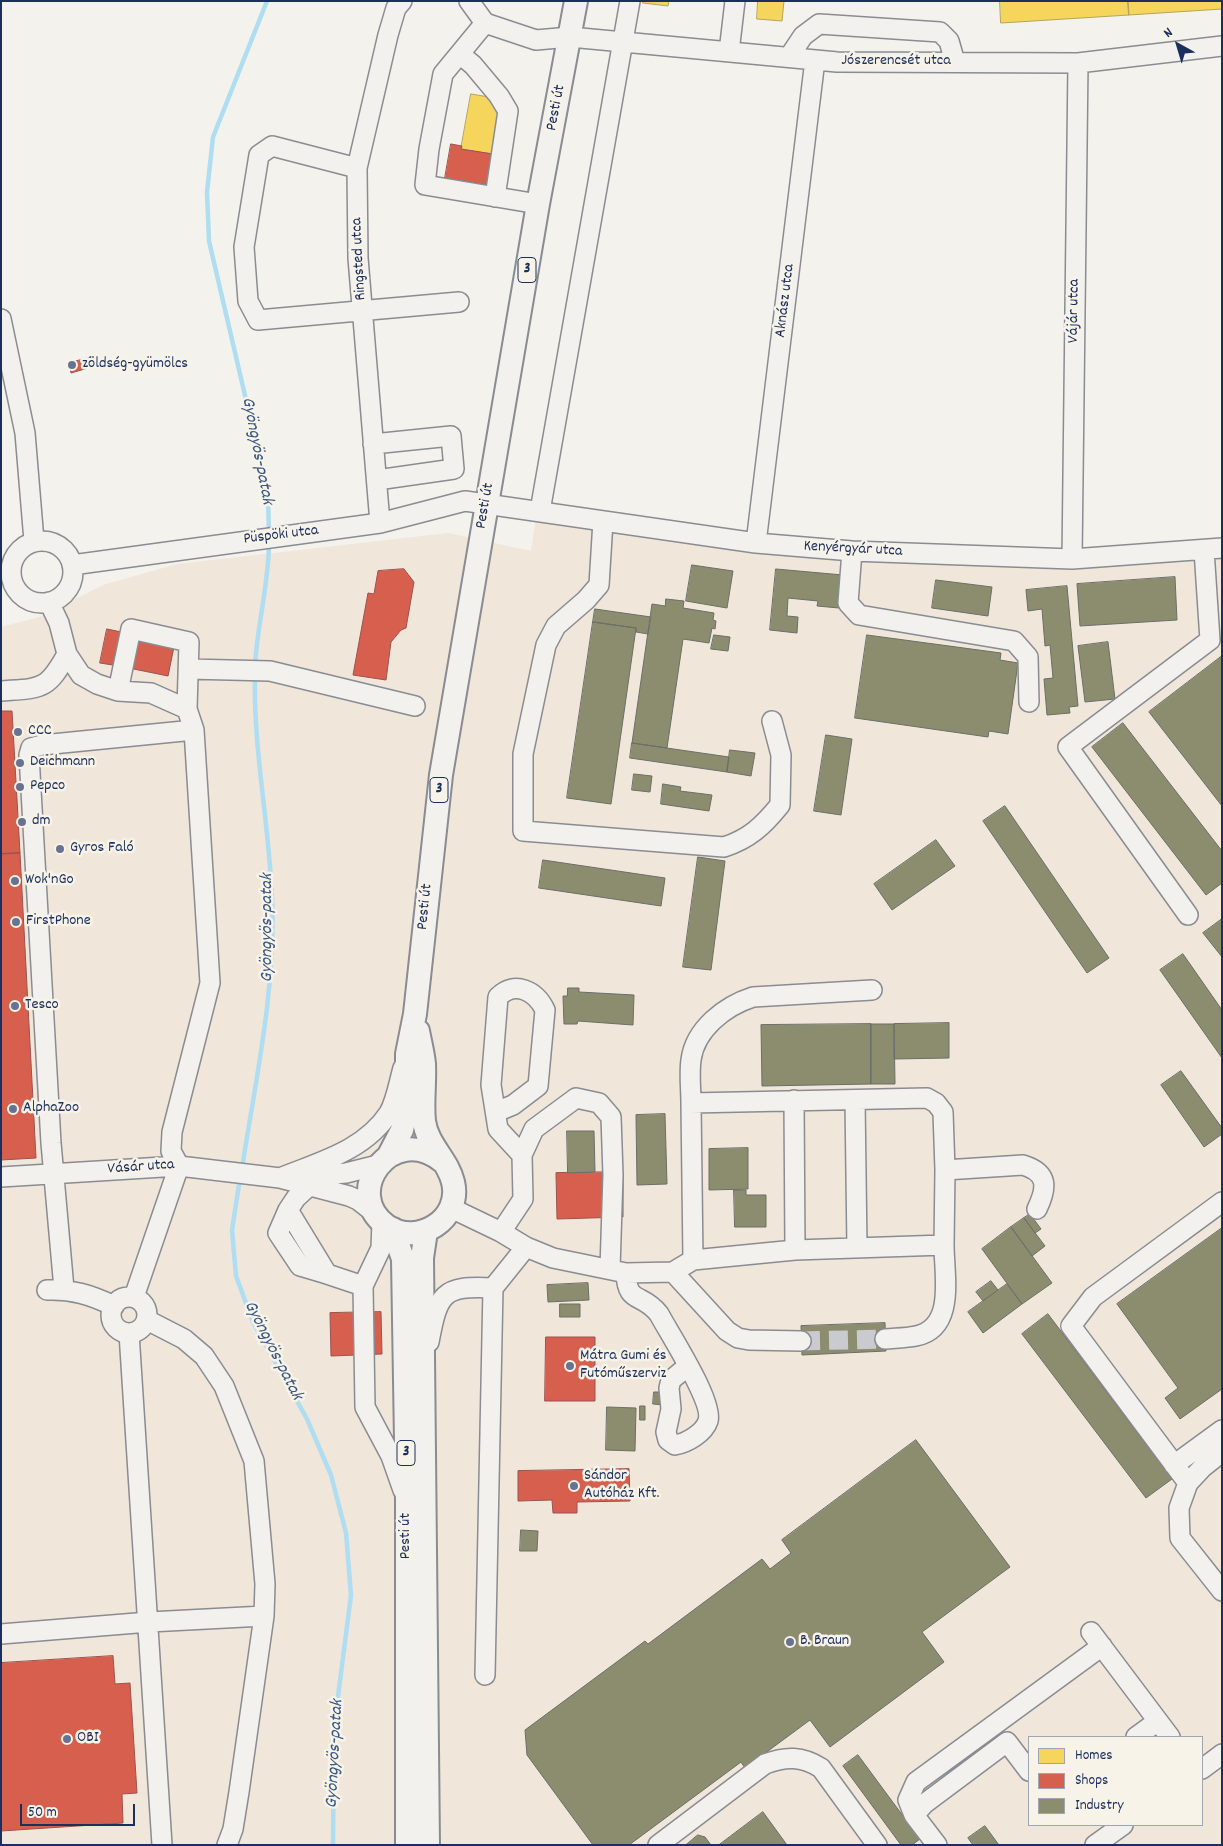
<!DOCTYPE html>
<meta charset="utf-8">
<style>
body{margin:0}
#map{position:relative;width:1223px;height:1846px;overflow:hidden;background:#f4f2ec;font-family:Dekko,sans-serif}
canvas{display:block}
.frame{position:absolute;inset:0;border:2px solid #1b2f5e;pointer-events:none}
.legend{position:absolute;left:1028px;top:1736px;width:175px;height:90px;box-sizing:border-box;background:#f7f3e8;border:1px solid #9fa5b1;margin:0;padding:6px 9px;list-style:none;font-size:15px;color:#1b2f5e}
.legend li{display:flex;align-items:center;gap:10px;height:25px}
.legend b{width:25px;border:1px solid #9fa5b1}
.north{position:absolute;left:1153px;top:20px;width:50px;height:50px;-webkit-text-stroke:4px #f7f3e8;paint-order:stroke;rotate:321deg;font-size:14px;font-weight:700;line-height:20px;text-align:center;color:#1b2f5e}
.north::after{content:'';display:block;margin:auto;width:18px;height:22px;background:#1b2f5e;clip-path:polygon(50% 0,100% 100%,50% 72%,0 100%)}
.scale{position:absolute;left:20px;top:1804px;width:115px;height:22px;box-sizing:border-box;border:2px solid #1b2f5e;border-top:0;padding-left:6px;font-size:15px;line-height:18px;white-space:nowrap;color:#1b2f5e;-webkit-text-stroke:4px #f7f3e8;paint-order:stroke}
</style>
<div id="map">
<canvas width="1223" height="1846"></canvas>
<div class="frame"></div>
<ul class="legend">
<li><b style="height:14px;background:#f6d55c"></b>Homes</li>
<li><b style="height:14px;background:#d6604d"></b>Shops</li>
<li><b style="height:14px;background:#8c8c6e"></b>Industry</li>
</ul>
<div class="north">N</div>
<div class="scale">50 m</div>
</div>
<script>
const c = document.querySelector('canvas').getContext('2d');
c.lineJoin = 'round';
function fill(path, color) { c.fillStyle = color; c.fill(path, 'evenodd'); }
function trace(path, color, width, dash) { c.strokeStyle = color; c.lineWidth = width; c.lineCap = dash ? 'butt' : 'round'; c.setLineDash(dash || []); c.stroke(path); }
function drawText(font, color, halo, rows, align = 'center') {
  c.font = font + ' Dekko,sans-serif'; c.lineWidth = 5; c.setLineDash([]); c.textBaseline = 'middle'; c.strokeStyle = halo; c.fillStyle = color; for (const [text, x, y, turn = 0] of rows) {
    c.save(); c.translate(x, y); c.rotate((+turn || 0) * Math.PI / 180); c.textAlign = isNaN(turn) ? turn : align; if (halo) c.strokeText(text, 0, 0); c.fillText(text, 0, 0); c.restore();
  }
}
const built = new Path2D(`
 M537 511 756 543 1072 559 1222 548V1845H1V627L39 617 103 585 177 564 448 533 531 551ZM1029 1737H1202V1825H1029Z`);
const homes = new Path2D(`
 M643 1H669L668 6 643 3Z
 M758 1H784L782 21 757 19Z
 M1000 1H1128L1129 15 1001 23Z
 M1128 1H1222V9L1129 15Z
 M471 94 507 100 498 155 461 149Z`);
const shops = new Path2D(`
 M451 144 462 146 461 149 493 154 488 185 445 178Z
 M93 357 95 366 71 373 69 363Z
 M404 569 414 582 406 628 401 630 391 642 386 680 353 675 368 593 374 594 378 571Z
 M107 629 126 633 119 666 100 663Z
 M126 633 175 642 168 676 119 666Z
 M1 711H12L20 853 1 854Z
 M20 853 36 1158 1 1160V854Z
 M623 1172V1217L557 1219 556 1173Z
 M381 1312 382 1354 331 1356 330 1313Z
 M546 1337H595V1401H545Z
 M629 1469 630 1501 577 1502V1513H553L552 1500 518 1501V1471Z
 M113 1656 115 1684 130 1683 137 1793 122 1794 123 1823 1 1831V1663Z`);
const industry = new Path2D(`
 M692 565 733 571 727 608 686 601Z
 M776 569 843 575 839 608 817 606 818 601 788 598 787 616 798 617 797 633 770 630Z
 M1175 577 1177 620 1080 626 1077 584Z
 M936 580 992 587 988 616 932 608Z
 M1067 586 1078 706 1069 707 1070 713 1047 715 1044 679 1053 678 1050 645 1045 646 1042 609 1028 611 1026 590Z
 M666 599 684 601 683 608 714 613 713 620 716 621 715 629 712 628 709 643 683 639 667 748 632 743 652 604 665 606Z
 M595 609 651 617 648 634 636 632V628L593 622Z
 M593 622 636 628 611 804 567 798Z
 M714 635 730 637 728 651 711 649Z
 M867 635 1001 653 1000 660 1018 663 1008 734 989 731 988 737 855 718Z
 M1108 642 1115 699 1085 702 1078 646Z
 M1222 656V806L1149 712Z
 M1123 723 1222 851V883L1206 895 1092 747Z
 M826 735 852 739 841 815 814 811Z
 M632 743 729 757 727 772 630 758Z
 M730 750 755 753 751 776 727 772Z
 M634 774 652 776 650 792 632 790Z
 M663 784 681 787 680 791 712 795 709 811 661 804Z
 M1005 806 1109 958 1087 973 983 821Z
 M936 840 955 866 892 910 874 884Z
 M698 857 725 861 711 970 683 967Z
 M543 860 665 878 661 906 539 888Z
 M1222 919V957L1203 933Z
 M1183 954 1222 1010V1058L1160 970Z
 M568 988H579V992L634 995 633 1025 578 1021 577 1024H564L563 996H567Z
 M949 1023V1058L894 1059V1024Z
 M871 1024H894L895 1084H871Z
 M871 1024V1084L762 1086 761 1025Z
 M1181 1071 1222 1128V1134L1204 1147 1161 1085Z
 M665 1114 667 1184 637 1185 636 1115Z
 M567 1131H594L595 1172 568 1173Z
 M748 1148V1189L709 1190V1149Z
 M734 1190H746V1195H766V1227H735Z
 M1030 1214 1041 1229 1035 1233 1024 1218Z
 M1024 1218 1045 1246 1032 1256 1011 1227Z
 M1011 1227 1052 1283 1022 1304 982 1249Z
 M1222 1228V1389L1180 1419 1165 1398 1178 1388 1117 1304Z
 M991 1281 998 1290 983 1301 976 1292Z
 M588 1283 589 1300 548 1302 547 1285Z
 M1007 1284 1022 1304 983 1333 968 1312Z
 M560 1304H580V1317H560Z
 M1048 1314 1172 1479 1146 1498 1022 1334Z
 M885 1323 886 1351 802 1355 801 1326Z
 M654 1392H664V1405L653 1404Z
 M640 1406H645V1420H640Z
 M607 1407 636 1408 635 1451 606 1450Z
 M916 1440 1010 1567 922 1632 944 1662 830 1747 810 1720 745 1768 741 1762 629 1845H593L527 1755 525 1730 645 1641 648 1644 762 1559 770 1569 791 1553 782 1540Z
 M521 1530 538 1531 537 1551H520Z
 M858 1755 920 1839 912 1845H901L843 1766Z
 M763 1812 787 1845H719Z
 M985 1826 999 1845H973L968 1838Z
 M698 1835 705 1837 711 1845H686Z`);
const stream = new Path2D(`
 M267 1 213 137 207 192 209 241 268 494 269 535
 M255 666C257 625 269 584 269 542
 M242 1168C256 1078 276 988 272 897 269 822 253 749 255 674
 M240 1178 232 1230 236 1276 253 1322 307 1419 331 1475 346 1533 351 1595 334 1728 333 1845`);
const minorTunnel = new Path2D(`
 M801 1341 885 1339`);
const minor = new Path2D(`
 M469 1 485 23 536 40 570 37 837 62 1078 63 1222 46
 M485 23 443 74 429 149 425 185 538 204
 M729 52 735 1
 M461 55 473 65 499 96 508 111 495 197
 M789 57 803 36 819 24 940 32 949 41 955 62
 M357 168 272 146 259 155 244 247 248 301 258 320 459 302
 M1 319 25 433 34 541
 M373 444 451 436 454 469 377 480
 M540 511 630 1
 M603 521 599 585 586 600 556 626 546 645 523 754V831L724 847C749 839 763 826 780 805L781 755 772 721
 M380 523 358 258 357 168 388 35 396 8 402 1
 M11 572a31 31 0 1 1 62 0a31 31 0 1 1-62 0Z
 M756 543 815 60
 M852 551 848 603 859 615 1014 641 1028 657 1029 702
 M1072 559 1078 63
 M72 565 380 523 465 501 756 543 852 551 1072 559 1222 548
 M49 602 59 623 67 654 81 675 97 684 118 691 151 693 187 709 194 730 210 983 172 1132 171 1151 179 1166 134 1297
 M189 669 270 671 415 706
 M1 691C41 688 47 691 67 654
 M118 691 131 629 189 642 187 709
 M1188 915 1068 747 1210 640 1204 550
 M794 1100 795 1250
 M855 1100 857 1248
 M691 1103C691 1089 689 1074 691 1060 695 1029 725 1006 753 997L872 990
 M496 1112 513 1105 538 1086 545 1010C536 991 515 980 498 997L491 1085 498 1129 522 1155
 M945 1170 1023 1165C1049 1173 1047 1188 1037 1209
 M1 1177 179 1166 280 1178 349 1196 358 1200 376 1214
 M298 1177 346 1173 378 1165
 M280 1178C319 1162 364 1151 389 1113 396 1101 399 1082 403 1068
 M309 1186 296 1198 288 1210 327 1274 363 1286
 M451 1208 501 1232 526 1247 553 1258 626 1273 673 1272 693 1260 795 1250 944 1245 945 1170 943 1112 936 1103 927 1098 691 1103 693 1260
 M288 1210 278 1233 300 1266 327 1274
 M382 1222 381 1248 363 1286 365 1407 391 1456 403 1490
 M501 1232 523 1199 522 1155 534 1129 576 1098 599 1103 611 1117 613 1175 610 1269
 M673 1272 727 1331 738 1338 749 1340 801 1341
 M626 1273C627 1305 642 1292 659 1314 669 1333 714 1402 708 1421 704 1433 687 1443 675 1445L668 1440 666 1432 671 1409 669 1388 671 1380 688 1366
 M64 1289 51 1143 29 755 31 748 42 745 194 730
 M47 1290C72 1289 91 1295 114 1306
 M111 1315a18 18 0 1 1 36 0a18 18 0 1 1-36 0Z
 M147 1320 184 1339 204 1356 224 1386 254 1461 265 1584 264 1616 239 1792 233 1829 227 1845
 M129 1333 162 1845
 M885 1339C896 1338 906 1338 916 1336 956 1328 944 1275 944 1245
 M429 1342C438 1294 442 1285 493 1288
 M1222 1452 1203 1467 1188 1483 1179 1508 1180 1538 1222 1591
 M1174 1465 1222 1430
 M1188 1483 1071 1326 1093 1297 1222 1202
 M1091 1632 1170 1737
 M1 1634 149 1622 264 1616
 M485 1675 493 1288 526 1247
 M1136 1737 1158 1721
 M1202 1769 1222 1754
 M914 1815 908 1800 916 1782 1102 1646
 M658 1845 765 1764C786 1756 802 1756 821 1768L877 1845
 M937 1845 914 1815 924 1804 1007 1742 1029 1771
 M1095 1845 1123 1825`);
const major = new Path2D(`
 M418 1031C420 1042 423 1053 424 1064 425 1083 422 1103 424 1121 427 1145 448 1160 453 1182 462 1219 418 1247 387 1226 341 1194 391 1121 442 1161
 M389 1155 402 1130 407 1106V1054L415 1014 441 775 538 204 576 1
 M393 1229 403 1259 407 1501V1845
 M426 1231 422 1258 428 1845`);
const markers = [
 [72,365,5,"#677390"],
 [18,732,5,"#677390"],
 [20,763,5,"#677390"],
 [20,787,5,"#677390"],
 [22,822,5,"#677390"],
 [60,849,5,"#677390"],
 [15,881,5,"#677390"],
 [16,922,5,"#677390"],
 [15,1006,5,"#677390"],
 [13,1109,5,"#677390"],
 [570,1366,5,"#677390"],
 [574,1486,5,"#677390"],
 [790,1642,5,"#677390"],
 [67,1739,5,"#677390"]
];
const shields = [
 [527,270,18],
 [439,790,18],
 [406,1453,18]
];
const shieldNames = [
 ["3",527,270],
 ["3",439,790],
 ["3",406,1453]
];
const streetNames = [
 ["Jószerencsét utca",896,62],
 ["Pesti út",557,108,-79],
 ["Ringsted utca",360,259,-93],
 ["Aknász utca",786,301,-83],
 ["Vájár utca",1075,311,-89],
 ["Pesti út",486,506,-80],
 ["Püspöki utca",281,536,-7],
 ["Kenyérgyár utca",853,550,3],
 ["Pesti út",426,907,-84],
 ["Vásár utca",141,1168,-4],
 ["Pesti út",407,1536,-90]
];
const poiNames = [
 ["zöldség-gyümölcs",82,365],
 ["CCC",28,732],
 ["Deichmann",30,763],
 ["Pepco",30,787],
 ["dm",32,822],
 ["Gyros Faló",70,849],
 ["Wok'nGo",25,881],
 ["FirstPhone",26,922],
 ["Tesco",25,1006],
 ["AlphaZoo",23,1109],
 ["Mátra Gumi és",580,1357],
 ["Futóműszerviz",580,1375],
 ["Sándor",584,1477],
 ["Autóház Kft.",584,1495],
 ["B. Braun",800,1642],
 ["OBI",77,1739]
];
const waterNames = [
 ["Gyöngyös-patak",256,451,79],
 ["Gyöngyös-patak",269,928,-90],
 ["Gyöngyös-patak",272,1351,63],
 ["Gyöngyös-patak",336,1754,-87]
];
fill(built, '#f0e6da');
fill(homes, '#f6d55c');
trace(homes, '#b4a35d', 1);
fill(shops, '#d6604d');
trace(shops, '#9e5152', 1);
fill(industry, '#8c8c6e');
trace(industry, '#6a7069', 1);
trace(stream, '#afddf2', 4.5);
trace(minorTunnel, '#c9cbd0', 19, [19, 9]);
trace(minor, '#898c92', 22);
trace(major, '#898c92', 26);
trace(minor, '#f2f1ed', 19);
trace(major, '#f2f1ed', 22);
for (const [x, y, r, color] of markers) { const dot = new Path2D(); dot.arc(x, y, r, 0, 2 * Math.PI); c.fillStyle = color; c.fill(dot); trace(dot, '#f7f3e8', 2); }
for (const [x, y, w] of shields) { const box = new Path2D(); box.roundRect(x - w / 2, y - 12.5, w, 25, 4); c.fillStyle = '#f7f3e8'; c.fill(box); trace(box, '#1b2f5e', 1); }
drawText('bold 15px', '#1b2f5e', null, shieldNames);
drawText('16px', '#1b2f5e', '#f7f3e8', streetNames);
drawText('16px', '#1b2f5e', '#f7f3e8', poiNames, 'left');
drawText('italic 18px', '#395884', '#f7f3e8', waterNames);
</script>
